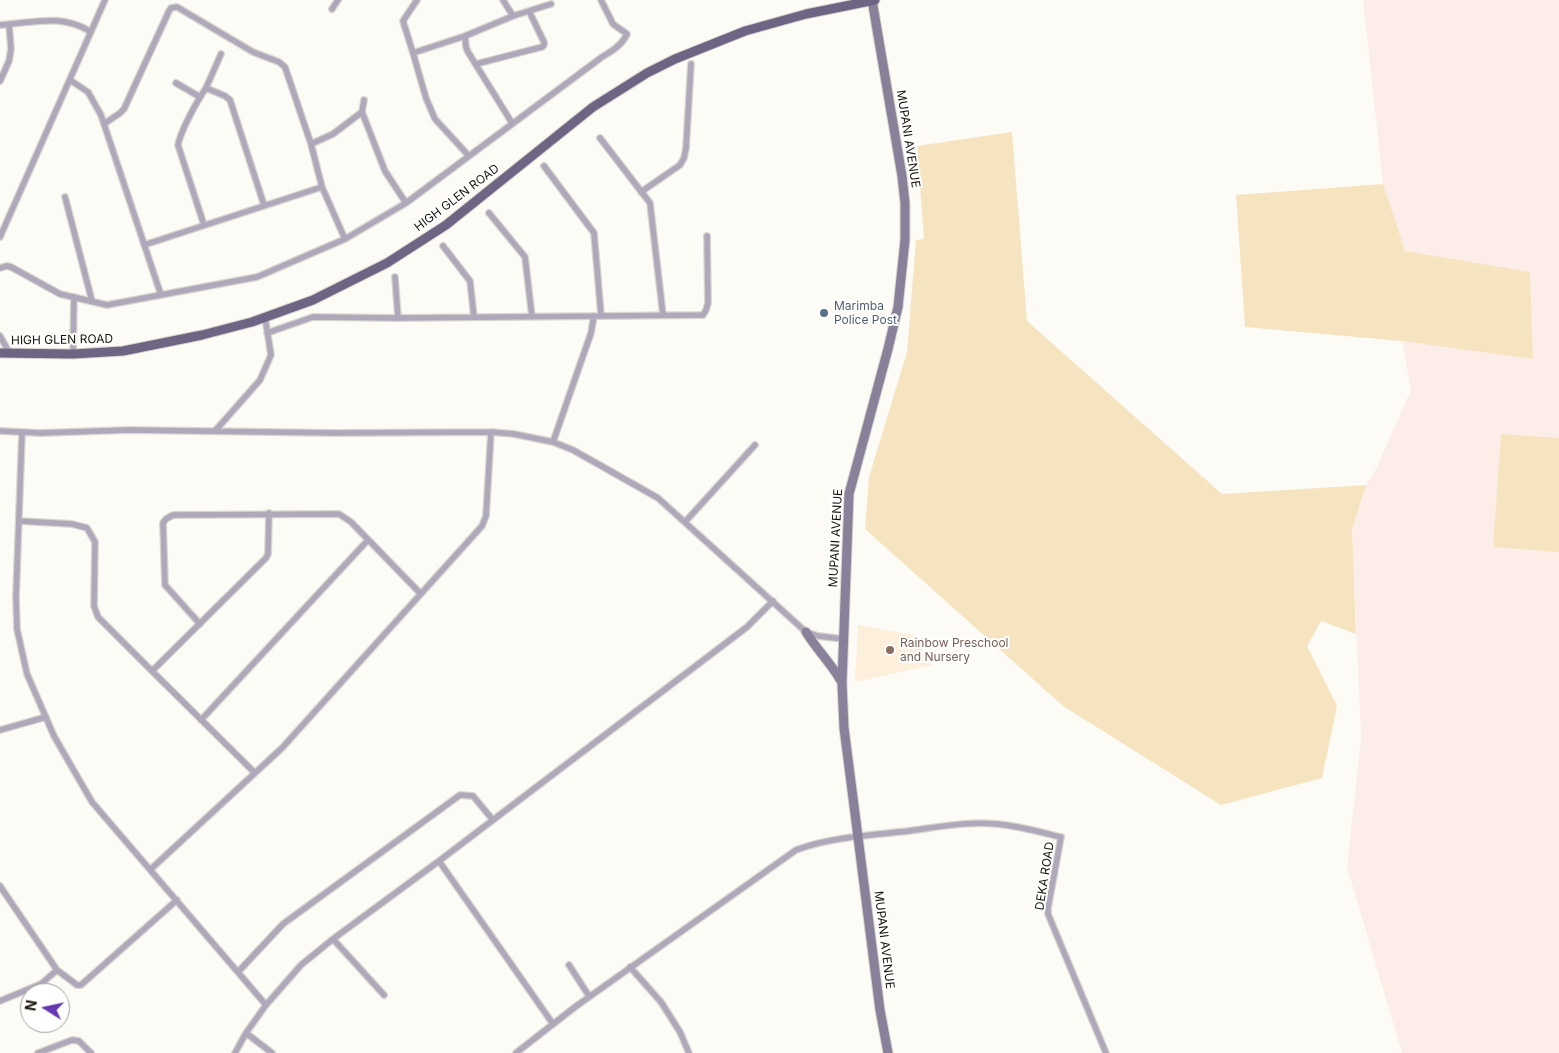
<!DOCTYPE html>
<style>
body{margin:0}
#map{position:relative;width:1559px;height:1053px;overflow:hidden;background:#fdfbf6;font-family:Inter,sans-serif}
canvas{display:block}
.north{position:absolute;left:20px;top:983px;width:50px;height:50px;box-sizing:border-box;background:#fff;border:1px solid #a3a19d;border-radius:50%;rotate:280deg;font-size:14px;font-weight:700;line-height:20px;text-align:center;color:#18140b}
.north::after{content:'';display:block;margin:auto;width:18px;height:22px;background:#6539b1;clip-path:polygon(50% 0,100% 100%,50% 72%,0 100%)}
</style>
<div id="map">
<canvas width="1559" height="1053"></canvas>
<div class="north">N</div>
</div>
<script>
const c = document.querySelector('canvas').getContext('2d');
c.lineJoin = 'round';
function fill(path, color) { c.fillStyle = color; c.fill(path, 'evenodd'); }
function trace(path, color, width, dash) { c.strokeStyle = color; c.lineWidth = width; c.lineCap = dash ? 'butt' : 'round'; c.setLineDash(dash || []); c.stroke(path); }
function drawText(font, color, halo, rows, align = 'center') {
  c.font = font + ' Inter,sans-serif'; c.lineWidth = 4; c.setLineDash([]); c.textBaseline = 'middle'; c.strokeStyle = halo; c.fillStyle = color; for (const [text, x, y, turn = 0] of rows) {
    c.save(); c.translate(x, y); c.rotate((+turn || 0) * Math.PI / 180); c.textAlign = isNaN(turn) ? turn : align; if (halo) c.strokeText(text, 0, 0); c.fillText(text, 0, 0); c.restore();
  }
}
const industrial = new Path2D(`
 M1363 0H1559V1053H1402L1347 867 1361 738 1352 530 1366 485 1376 469 1411 390 1402 341 1533 358 1530 272 1404 252 1383 184Z`);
const education = new Path2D(`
 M858 625 914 635 932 665 855 682Z`);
const green = new Path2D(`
 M1012 132 1027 321 1222 494 1366 485 1352 530 1356 634 1321 621 1307 646 1337 706 1322 778 1221 805 1063 706 865 529 869 477 907 352 916 240 924 239 917 146Z
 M1383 184 1405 251 1530 272 1533 359 1402 341 1245 327 1236 195Z
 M1501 434 1559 438V552L1493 547Z`);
const street = new Path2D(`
 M417 0 403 21 413 53 465 36 513 16 551 4
 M503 0 513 16
 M332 9 338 0
 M0 25C33 23 61 13 91 32
 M465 36 466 47 468 52 512 123
 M413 53 426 98 435 119 469 156
 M476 64 542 47 544 45V42L529 11
 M70 80 88 92 101 115 161 295
 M0 81 9 61 11 49 9 24
 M176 83 200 97
 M206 88 221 54
 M364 100 362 112 385 171 406 203
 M104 124 120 113 124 109 169 11 171 8 177 7 253 52 279 62 285 67 311 144 322 187 345 239
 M600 138 650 203 663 315
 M311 144 333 134 362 112
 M544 166 594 233 601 315
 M641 192 680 165 684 158 686 148 691 64
 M65 197 92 301
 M489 213 525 257 532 317
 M204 225 178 145C181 130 197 101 206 88L225 96 230 100 264 205
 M0 237 105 0
 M144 245 322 187
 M443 246 470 281 474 317
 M0 268 7 266 11 267 60 294 107 305 257 277 345 239 406 203 602 57C612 51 622 45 627 34L613 24 601 0
 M395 277 398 318
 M267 333 313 317 398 318 703 315 706 310 708 303 707 236
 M0 336 10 354
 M73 354 74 297
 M0 431 41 433 129 430 336 433 491 432 514 434 553 442 573 450 658 498 806 632 818 636 843 639
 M215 431 260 380 271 355 265 317
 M22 433 16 597 17 629 27 674 54 736 92 802 266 1005
 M553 442 591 333 594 316
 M19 521 72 524 87 528 95 542 94 606 98 617 152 671 255 773
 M685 522 755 445
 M200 624 165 585 163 523 166 519 173 515 339 514 351 522 421 594
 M152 671 266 558 268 554 269 513
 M201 720 368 540
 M0 730 46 717
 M439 861 553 1024
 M151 869 282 748 482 526 486 516 491 432
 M0 886 57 970
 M333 939 384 995
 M569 965 589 996
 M630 967 661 1002 680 1032 689 1053
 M238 972 283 924 460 795 473 796 493 820
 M0 1001 41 984 57 970 77 985H81L177 900
 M246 1033 272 1053
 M38 1053 72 1040 79 1041 91 1053
 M235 1053 246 1033 266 1005 301 965 333 939 439 861 747 627 773 601
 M516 1053 575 1007 796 850C831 837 872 835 909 831 938 827 968 821 997 824 1019 826 1040 832 1061 837L1048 908V914L1106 1053`);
const secondary = new Path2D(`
 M872 0 902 176 905 203V240L898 307 888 349 849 494 842 683 844 728 858 837 880 1010 888 1053
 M806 632C817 650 831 663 841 681`);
const primary = new Path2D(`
 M0 353 73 354 123 351 202 335 252 322 313 300 387 263 446 225 593 107 647 73 675 59 745 31 806 14 875 0`);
const markers = [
 [824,313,5,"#5c6f8a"],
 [890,650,5,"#8d6e63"]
];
const streetNames = [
 ["MUPANI AVENUE",908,139,81],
 ["HIGH GLEN ROAD",457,198,-37],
 ["HIGH GLEN ROAD",62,340,-1],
 ["MUPANI AVENUE",836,538,-87],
 ["DEKA ROAD",1045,876,-81],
 ["MUPANI AVENUE",884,940,83]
];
const serviceNames = [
 ["Marimba",834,306],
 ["Police Post",834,320]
];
const educationNames = [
 ["Rainbow Preschool",900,643],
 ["and Nursery",900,657]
];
fill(industrial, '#fcede8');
fill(education, '#fcefdb');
fill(green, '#f6e4c0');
trace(street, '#d8d6d0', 8);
trace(secondary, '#d8d6d0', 11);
trace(primary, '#d8d6d0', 11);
trace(street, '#aea8ba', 5.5);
trace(secondary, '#89819a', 9);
trace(primary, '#6e6483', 9);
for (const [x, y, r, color] of markers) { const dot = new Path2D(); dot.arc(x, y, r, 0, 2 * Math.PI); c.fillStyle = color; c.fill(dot); trace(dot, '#fff', 2); }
drawText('12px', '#18140b', '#fff', streetNames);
drawText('12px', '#4e5e75', '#fff', serviceNames, 'left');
drawText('12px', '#785e54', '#fff', educationNames, 'left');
</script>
